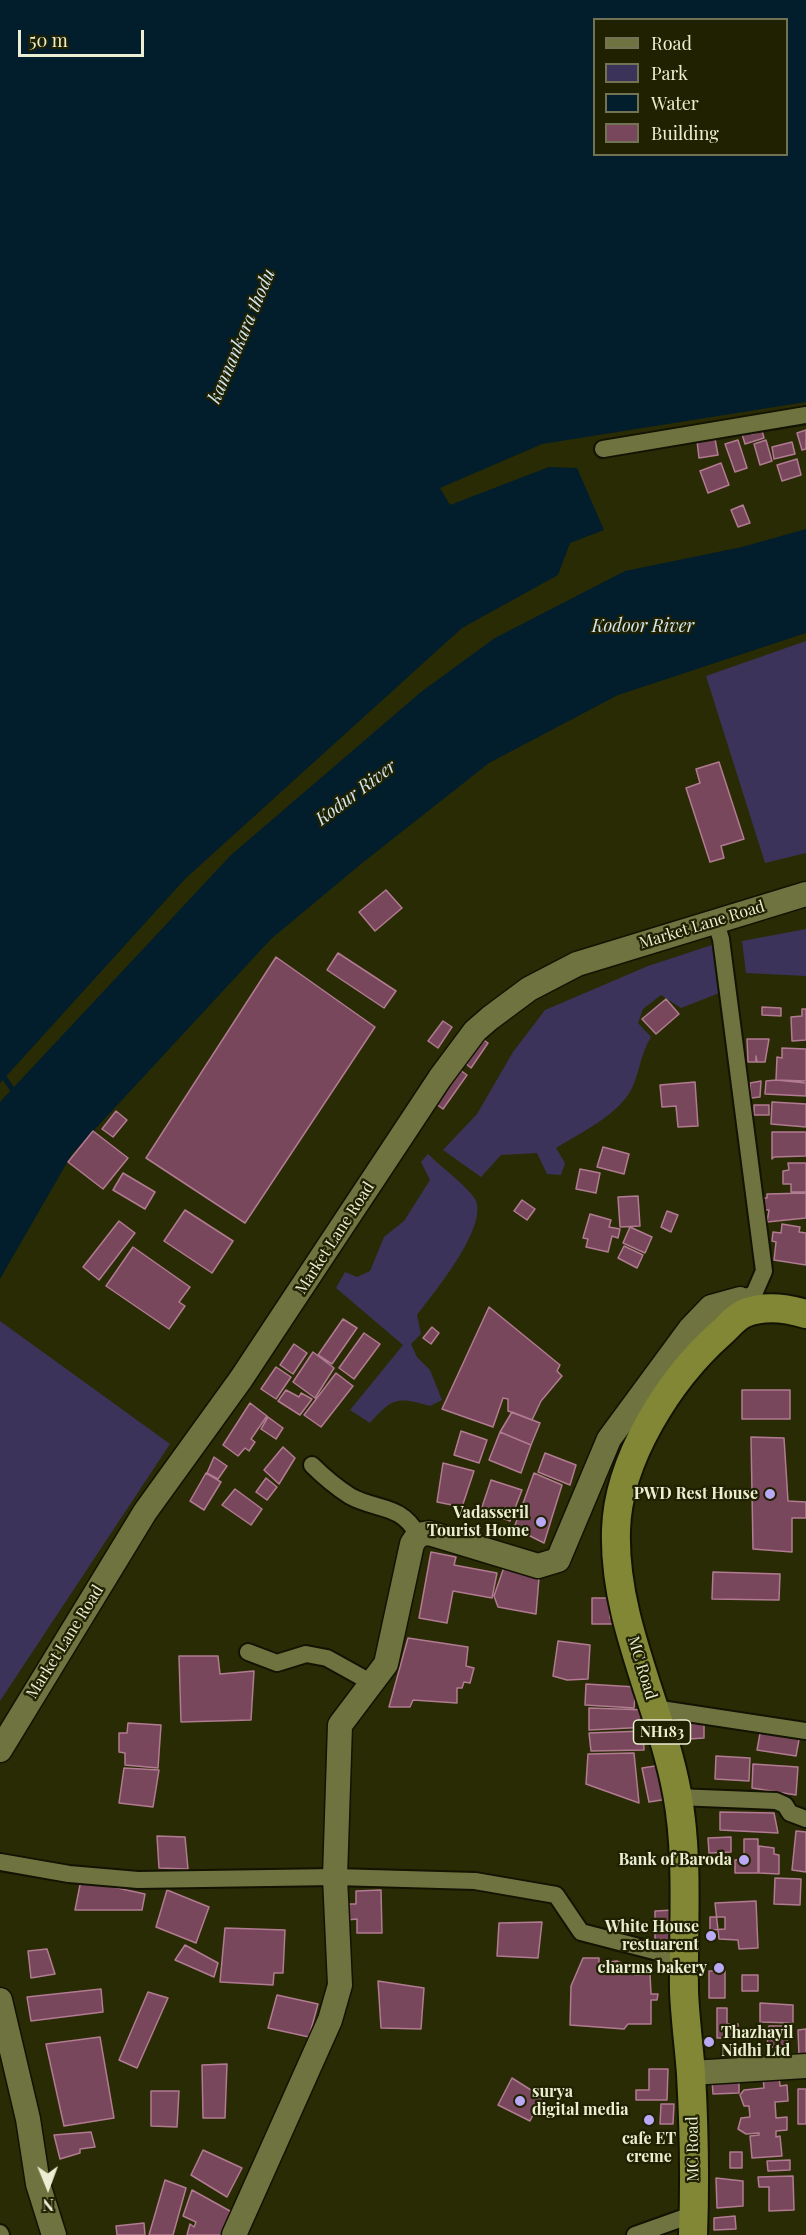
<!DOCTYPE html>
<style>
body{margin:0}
#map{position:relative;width:806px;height:2235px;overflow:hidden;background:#292b04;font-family:"Playfair Display",serif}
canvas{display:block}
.legend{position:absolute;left:593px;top:18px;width:195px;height:138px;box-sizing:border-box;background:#1f2100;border:2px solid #717354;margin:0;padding:8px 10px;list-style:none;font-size:18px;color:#ebeed3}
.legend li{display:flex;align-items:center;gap:12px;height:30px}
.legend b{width:30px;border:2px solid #717354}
.north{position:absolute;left:18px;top:2157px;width:60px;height:60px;-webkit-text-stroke:4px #1f2100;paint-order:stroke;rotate:179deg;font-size:16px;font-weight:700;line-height:24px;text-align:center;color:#ebeed3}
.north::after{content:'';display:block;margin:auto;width:21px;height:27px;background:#ebeed3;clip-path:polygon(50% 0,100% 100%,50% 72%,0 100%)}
.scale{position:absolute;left:18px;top:30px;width:126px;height:27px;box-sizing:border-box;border:3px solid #ebeed3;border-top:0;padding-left:8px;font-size:18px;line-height:21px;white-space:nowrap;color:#ebeed3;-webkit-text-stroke:4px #1f2100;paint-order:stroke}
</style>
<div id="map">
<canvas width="806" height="2235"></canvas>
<ul class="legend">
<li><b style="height:8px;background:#6f7340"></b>Road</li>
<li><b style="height:16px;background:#3c335a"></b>Park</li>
<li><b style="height:16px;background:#021d2b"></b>Water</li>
<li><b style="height:16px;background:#78475c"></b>Building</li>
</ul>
<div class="north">N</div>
<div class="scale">50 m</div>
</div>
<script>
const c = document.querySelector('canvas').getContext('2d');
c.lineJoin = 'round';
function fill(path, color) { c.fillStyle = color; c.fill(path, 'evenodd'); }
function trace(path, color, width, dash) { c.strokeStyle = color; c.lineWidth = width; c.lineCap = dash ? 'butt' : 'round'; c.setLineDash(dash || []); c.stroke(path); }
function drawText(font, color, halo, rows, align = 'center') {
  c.font = font + ' "Playfair Display",serif'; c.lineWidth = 4.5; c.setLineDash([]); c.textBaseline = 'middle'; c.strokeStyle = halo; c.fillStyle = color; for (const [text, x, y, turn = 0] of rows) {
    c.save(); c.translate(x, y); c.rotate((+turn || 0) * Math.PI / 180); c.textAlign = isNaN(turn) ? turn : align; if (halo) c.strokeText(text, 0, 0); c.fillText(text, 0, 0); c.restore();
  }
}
const green = new Path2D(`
 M806 641V853L765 863 706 676Z
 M806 929V976L746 973 742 941Z
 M715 944 722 992 681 1008 661 995 643 1009 638 1023 651 1037C640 1055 640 1071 632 1088 619 1115 580 1133 556 1148L565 1163 561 1175 547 1174 537 1153 501 1155 481 1177 443 1150 477 1114 513 1052 545 1010 648 966Z
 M428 1154C440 1166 466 1185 475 1199 490 1225 433 1294 417 1315L421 1334 411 1344 417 1357 430 1370 442 1400 430 1406C398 1397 393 1397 370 1423L350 1410 403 1345 336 1288 345 1272 357 1277 370 1271 384 1237 404 1221 430 1180 421 1162Z
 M0 1321 170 1444 0 1701Z`);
const water = new Path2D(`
 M0 0H806V402L542 444 440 488 450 505 549 467 577 468 604 530 570 543 558 575 462 628 185 879 0 1083ZM594 20H786V154H594Z
 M806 529V633L618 695 489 763 361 864 271 939 72 1154 0 1279V1102L231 855 421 692 495 638 625 571 742 547Z`);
const stream = new Path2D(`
 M0 1071 16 1095`);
const building = new Path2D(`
 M806 430V449L802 450 797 433Z
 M751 431 752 434 762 431 764 438 745 444 742 434Z
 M715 439 718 455 699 458 697 441Z
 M738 440 747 468 735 472 725 444Z
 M766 440 772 461 760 465 754 444Z
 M792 442 795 454 774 459 772 447Z
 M797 459 801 475 782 481 777 465Z
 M721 463 729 485 708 493 700 471Z
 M743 505 750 523 738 527 731 510Z
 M719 762 744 839 721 846 724 858 710 862 686 788 700 783 696 769Z
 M386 890 402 908 375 931 359 912Z
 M338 953 396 991 384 1008 327 970Z
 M276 957 375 1027 245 1223 146 1158Z
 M666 999 679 1014 656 1034 642 1019Z
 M762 1007 781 1008V1016L762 1015Z
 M802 1009H806V1040L792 1041 791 1017 802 1016Z
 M443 1021 452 1027 438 1048 428 1041Z
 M482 1039 488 1043 471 1068 465 1063Z
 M747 1039H769L765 1062H757L756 1056V1062H748Z
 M782 1048 806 1049V1081L776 1080 777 1057 782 1058Z
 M460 1070 467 1075 443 1109 436 1104Z
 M776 1080 806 1083V1096L765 1094 766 1081Z
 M761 1081 760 1097 751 1098 750 1083Z
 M695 1082 698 1126 678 1127 676 1106 662 1107 660 1085Z
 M772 1102 806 1104V1127L771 1124Z
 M754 1105H769V1115H754Z
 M116 1111 127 1120 113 1137 102 1129Z
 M93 1131 128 1158 103 1189 68 1162Z
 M772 1132H806V1156L774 1157 772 1159Z
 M603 1147 629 1154 624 1174 597 1167Z
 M788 1163H806V1192H791V1184H783V1171L789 1170Z
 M580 1169 600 1173 596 1193 576 1189Z
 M123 1173 155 1192 145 1209 113 1190Z
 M806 1193V1218L767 1222 769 1210H763V1198H767V1194Z
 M638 1196 640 1226 620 1227 618 1197Z
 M522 1200 535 1209 527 1220 514 1211Z
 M185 1210 233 1241 212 1273 164 1241Z
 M667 1211 678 1215 671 1232 661 1227Z
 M590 1214 611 1220 609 1227 620 1229 618 1238 612 1236 608 1252 586 1247 588 1239 583 1238Z
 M119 1221 135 1233 99 1280 83 1267Z
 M782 1224 800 1227 799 1232 806 1233V1265L774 1260 776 1242 772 1241 773 1232 781 1233Z
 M630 1227 652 1237 645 1253 623 1243Z
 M624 1246 643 1255 637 1268 618 1258Z
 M133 1247 190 1287 179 1302 185 1306 169 1329 106 1286Z
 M489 1307 560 1365 557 1371 562 1376 541 1401 532 1420 508 1411V1399L503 1398 493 1427 442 1409Z
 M343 1319 357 1328 332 1364 318 1355Z
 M432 1327 439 1333 431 1344 423 1338Z
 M364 1333 380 1344 354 1379 339 1368Z
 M294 1344 307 1353 293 1374 280 1365Z
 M313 1352 334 1368 315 1398 293 1382Z
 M276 1367 291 1377 276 1399 261 1389Z
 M336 1373 353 1386 321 1427 304 1415Z
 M286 1390 299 1397 301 1393 312 1399 300 1415 278 1401Z
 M742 1390H790V1419H742Z
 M250 1403 267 1416 251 1439 255 1442 249 1451 245 1448 238 1456 223 1445Z
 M512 1412 540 1423 531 1445 500 1432Z
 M268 1417 283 1428 276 1439 261 1429Z
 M461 1431 487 1440 479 1463 454 1455Z
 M500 1432 531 1445 521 1473 489 1460Z
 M751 1437 784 1438 788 1501 806 1502V1518H792V1552L753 1549Z
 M283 1447 295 1458 279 1484 264 1470Z
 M545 1453 576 1465 570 1485 538 1472Z
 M214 1457 227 1466 218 1479 207 1473Z
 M443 1463 474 1471 462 1507 437 1502Z
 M206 1473 221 1482 204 1510 190 1501Z
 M534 1473 562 1485 544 1543 514 1528Z
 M266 1478 277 1487 267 1500 256 1492Z
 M491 1480 522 1490 510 1521 481 1510Z
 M235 1489 262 1509 251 1525 222 1505Z
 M431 1552 456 1557 454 1565 497 1573 492 1598 453 1591 447 1623 419 1618Z
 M504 1567 539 1578 536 1614 498 1607 494 1596Z
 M713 1572 780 1574 779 1600 712 1599Z
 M592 1598H610V1618H621V1624H592Z
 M408 1638 468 1647 466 1666 474 1668 470 1683 464 1682 462 1688H457V1703L413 1700 410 1707H389Z
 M558 1641 590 1645 588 1679 567 1680 553 1676Z
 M179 1656H218L220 1674 254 1671 251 1720 181 1722Z
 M586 1684 636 1687 634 1708 585 1705Z
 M589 1708 647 1710 650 1727 589 1730Z
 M704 1717V1738L689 1739 688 1718Z
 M128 1723 161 1725 158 1768 125 1765V1753L119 1752V1733H127Z
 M761 1728 800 1734 796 1756 757 1750Z
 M643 1731 644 1750 591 1751 589 1733Z
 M634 1753 639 1803 586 1784 588 1754Z
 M716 1756 750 1758 749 1781 715 1779Z
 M753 1764 798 1767 796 1795 752 1788Z
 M662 1765 668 1799 649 1802 642 1768Z
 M124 1768 159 1770 153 1807 119 1803Z
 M720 1812 774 1813 778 1833 720 1830Z
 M796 1831 806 1832V1872L792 1870Z
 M157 1836 185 1837 188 1869 159 1868Z
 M731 1837V1852L709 1853 708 1838Z
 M744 1839H758V1873H735V1860L744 1859Z
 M759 1846 774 1848V1854L779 1855V1874L759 1873Z
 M775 1878 801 1879 800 1905 774 1904Z
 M81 1880 145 1894 142 1910H75Z
 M167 1890 209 1907 196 1943 156 1927Z
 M381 1890 382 1933H357V1919L347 1920 346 1904H356V1891Z
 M756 1901 758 1948 739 1949 738 1940 719 1939 715 1903Z
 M674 1910 676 1951 655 1945V1911Z
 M710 1917H725V1929L710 1930Z
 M542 1922 538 1958 497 1956 499 1923Z
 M225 1928 285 1930 283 1973H274L273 1985 220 1982Z
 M185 1945 218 1963 214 1977 175 1960Z
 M47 1949 55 1974 31 1978 28 1951Z
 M583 1958H599V1963L617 1961 634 1968 635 1975 650 1974 651 1994H658L657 2000H651V2024H628L624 2029 570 2025 571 1986Z
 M709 1971H725V1998H709Z
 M742 1975H758V1991H742Z
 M378 1981 424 1988 421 2029 381 2028Z
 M101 1989 103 2012 31 2021 27 1997Z
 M148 1992 168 1998 137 2068 119 2060Z
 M277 1995 318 2004 309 2037 268 2028Z
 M760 2003 793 2005V2023L760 2022Z
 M717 2008H727V2024H738V2038H717Z
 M769 2026H788L787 2047H767Z
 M806 2029V2056H799L798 2030Z
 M100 2037 114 2118 64 2126 46 2044Z
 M227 2064 225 2118H203L202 2065Z
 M649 2069H668L667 2100H636V2090H649Z
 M779 2076 780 2086 787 2085 788 2101 775 2102 776 2118 787 2117V2130L776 2131V2137L780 2136 782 2156 752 2158 750 2136 759 2135V2133L746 2134 738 2129 741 2118 750 2117 749 2106H744L740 2095 744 2090 764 2088 763 2077Z
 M512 2078 542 2097 530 2121 498 2105Z
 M739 2079V2093L713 2094 712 2080Z
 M798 2089H806V2124H798Z
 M151 2091H179L177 2127 151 2126Z
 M661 2104H674L673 2124H660Z
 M91 2132 95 2147 80 2149V2153L60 2159 54 2135Z
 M203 2150 242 2168 227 2197 191 2175Z
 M730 2152H742V2168H730Z
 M790 2160V2170L768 2171 767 2161Z
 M793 2176 794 2210 769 2211V2187H759L758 2177Z
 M716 2178 743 2181V2206L717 2208Z
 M165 2180 186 2188 173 2235H149Z
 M192 2190 239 2216 228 2235H187L190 2224 194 2227 196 2222 183 2216Z
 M735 2216 736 2229 714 2230V2218Z
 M144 2223 145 2235H117L116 2226Z`);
const minor = new Path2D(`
 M603 449 806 415
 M715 920 721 939 764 1271 754 1294 740 1299
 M312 1465C324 1477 336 1487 350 1496 377 1511 400 1503 418 1535
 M248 1652 277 1663 306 1654 327 1658 372 1683
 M654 1708 806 1731
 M677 1797 776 1801 785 1805 790 1813 806 1819
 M0 1862 69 1874 138 1880 335 1877 475 1881 556 1895 581 1932 685 1959
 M0 2233 1 2235
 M635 2235 694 2214`);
const secondary = new Path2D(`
 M0 1750 145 1512 241 1379 440 1078 475 1031 490 1018 529 989 577 964 806 894
 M0 2000 28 2119 38 2184 54 2235
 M691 2073 806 2066
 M234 2235 330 2020 340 1985 335 1877 340 1725 386 1664 412 1544 418 1535 429 1533 538 1566 558 1560 609 1439 690 1329 711 1307 740 1299 746 1313`);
const trunk = new Path2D(`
 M693 2235C695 2181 694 2127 691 2074 689 2046 685 2018 684 1991 683 1926 689 1857 677 1793 661 1706 613 1621 616 1530 618 1460 669 1379 721 1333 729 1326 735 1317 745 1313 765 1305 786 1308 806 1314`);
const markers = [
 [770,1494,6,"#baaaf6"],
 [541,1522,6,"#baaaf6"],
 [744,1860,6,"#baaaf6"],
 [711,1936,6,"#baaaf6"],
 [719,1968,6,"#baaaf6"],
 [709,2042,6,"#baaaf6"],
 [520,2101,6,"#baaaf6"],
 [649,2120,6,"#baaaf6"]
];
const shields = [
 [662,1732,57]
];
const shieldNames = [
 ["NH183",662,1732]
];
const streetNames = [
 ["Market Lane Road",702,925,-17],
 ["Market Lane Road",335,1238,-57],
 ["Market Lane Road",65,1642,-58],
 ["MC Road",642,1668,73],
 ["MC Road",693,2149,-91]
];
const poiNames = [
 ["PWD Rest House",758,1494],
 ["Vadasseril",529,1513],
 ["Tourist Home",529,1531],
 ["Bank of Baroda",732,1860],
 ["White House",699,1927],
 ["restuarent",699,1945],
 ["charms bakery",707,1968],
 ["Thazhayil",721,2033,"left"],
 ["Nidhi Ltd",721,2051,"left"],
 ["surya",532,2092,"left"],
 ["digital media",532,2110,"left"],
 ["cafe ET",649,2139,"center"],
 ["creme",649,2157,"center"]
];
const waterNames = [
 ["kannankara thodu",242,336,-67],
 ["Kodoor River",643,626],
 ["Kodur River",356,793,-37]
];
fill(green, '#3c335a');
fill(water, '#021d2b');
trace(stream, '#021d2b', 5);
fill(building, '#78475c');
trace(building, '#b17b91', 1.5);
trace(minor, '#121300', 20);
trace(secondary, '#121300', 27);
trace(trunk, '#121300', 32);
trace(minor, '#6f7340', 16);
trace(secondary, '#6f7340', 24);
trace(trunk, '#828736', 28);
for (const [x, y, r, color] of markers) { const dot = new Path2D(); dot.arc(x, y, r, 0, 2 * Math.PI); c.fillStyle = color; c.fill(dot); trace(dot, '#1f2100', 2); }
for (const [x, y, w] of shields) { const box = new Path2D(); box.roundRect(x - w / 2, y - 12, w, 24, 4.5); c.fillStyle = '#1f2100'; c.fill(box); trace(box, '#ebeed3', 1.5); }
drawText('bold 15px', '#ebeed3', null, shieldNames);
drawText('16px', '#ebeed3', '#1f2100', streetNames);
drawText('bold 16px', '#ebeed3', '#1f2100', poiNames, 'right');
drawText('italic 18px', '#d3e7f3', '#1f2100', waterNames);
</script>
